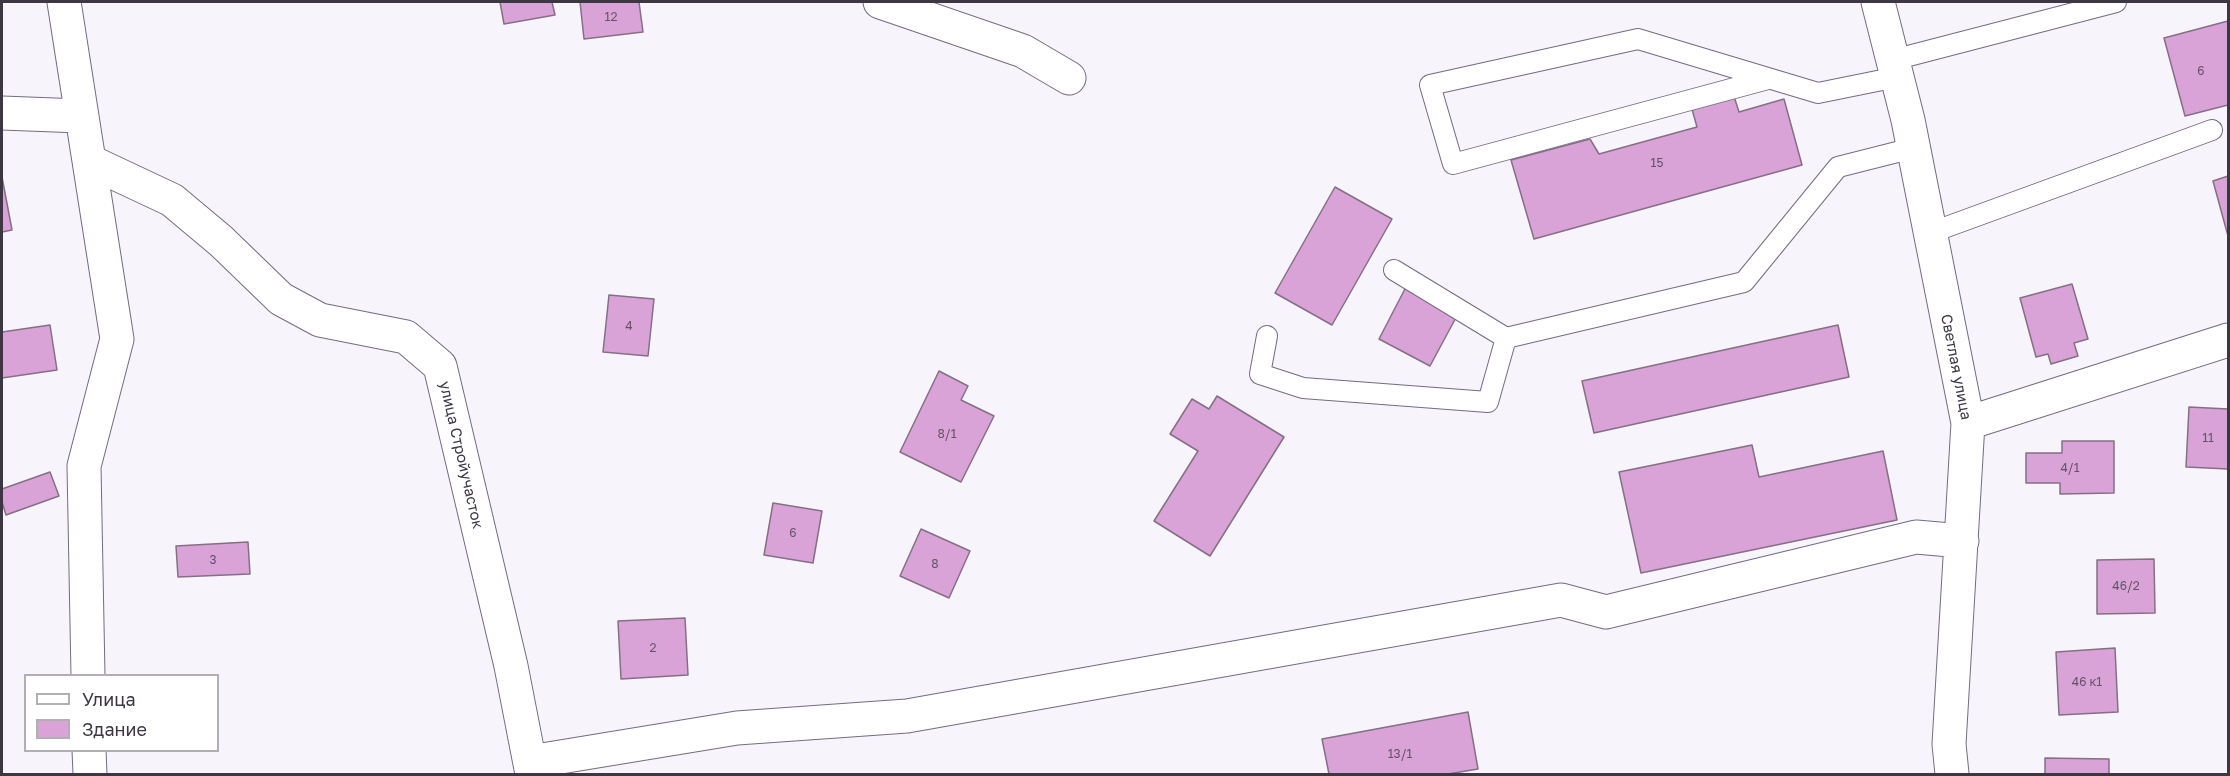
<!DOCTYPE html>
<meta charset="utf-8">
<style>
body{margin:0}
#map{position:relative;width:2230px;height:776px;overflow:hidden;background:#f7f5fb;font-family:"Golos Text",sans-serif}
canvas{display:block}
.frame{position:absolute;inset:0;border:3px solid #3c3743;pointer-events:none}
.legend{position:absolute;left:24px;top:674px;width:195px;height:78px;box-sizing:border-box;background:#fff;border:2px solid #b1afb4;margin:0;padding:8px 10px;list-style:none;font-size:18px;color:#3c3743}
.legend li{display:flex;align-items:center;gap:12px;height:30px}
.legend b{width:30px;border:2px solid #b1afb4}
</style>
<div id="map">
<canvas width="2230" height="776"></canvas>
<div class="frame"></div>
<ul class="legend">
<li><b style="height:8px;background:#fff"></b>Улица</li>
<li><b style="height:16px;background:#d9a3d8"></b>Здание</li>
</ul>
</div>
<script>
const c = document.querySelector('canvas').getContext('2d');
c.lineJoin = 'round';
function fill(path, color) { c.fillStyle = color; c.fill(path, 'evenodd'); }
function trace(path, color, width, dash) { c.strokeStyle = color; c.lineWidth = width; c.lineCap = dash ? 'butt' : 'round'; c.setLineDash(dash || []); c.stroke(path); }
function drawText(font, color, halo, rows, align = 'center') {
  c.font = font + ' "Golos Text",sans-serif'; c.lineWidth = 5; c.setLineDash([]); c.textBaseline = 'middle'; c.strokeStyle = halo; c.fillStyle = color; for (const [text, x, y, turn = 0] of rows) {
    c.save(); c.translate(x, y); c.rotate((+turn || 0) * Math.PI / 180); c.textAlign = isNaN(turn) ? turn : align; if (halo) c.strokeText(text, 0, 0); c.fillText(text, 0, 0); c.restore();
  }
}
const building = new Path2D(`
 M500 2H552L555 15 504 24Z
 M580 2H639L643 32 584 39Z
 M2228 21V105L2185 116 2164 38Z
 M1732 90 1739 112 1784 99 1802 165 1534 239 1511 160 1590 139 1599 154 1697 127 1690 102Z
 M2228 176V236L2213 181Z
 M2 177 12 230 2 232Z
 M1335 187 1392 219 1332 325 1275 293Z
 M2072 284 2088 339 2074 343 2078 356 2051 364 2048 354 2036 357 2020 298Z
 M1407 285 1459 312 1430 366 1379 339Z
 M609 295 654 299 648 356 603 352Z
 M50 325 57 370 2 378V332Z
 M1838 325 1849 377 1594 433 1582 381Z
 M939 371 968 386 961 400 994 416 961 482 900 452Z
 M1217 396 1284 437 1210 556 1154 521 1198 451 1170 434 1192 399 1209 409Z
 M2189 407 2228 409V469L2186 467Z
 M2062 441H2114V493L2060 494V483H2026V453H2062Z
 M1752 445 1759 477 1883 451 1897 520 1641 573 1619 472Z
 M50 472 59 496 6 515 2 502V489Z
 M773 503 822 511 813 563 764 555Z
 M921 529 970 551 949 598 900 576Z
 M248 542 250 574 178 577 176 546Z
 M2154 559 2155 613 2097 614V560Z
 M685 618 688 675 621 679 618 621Z
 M2115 648 2118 712 2059 715 2056 652Z
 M1468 712 1478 769 1448 774H1329L1322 739Z
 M2045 758 2109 759V774H2045Z`);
const service = new Path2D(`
 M1893 60 2116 2
 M1768 79 1453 164 1430 85 1638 39 1818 93 1897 77
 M1930 233 2212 130
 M1394 270 1506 338 1744 282 1838 167 1913 148
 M1267 336 1260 374 1303 388 1488 402 1506 338`);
const minor = new Path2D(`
 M64 2 117 339 84 466 88 676
 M880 2 1023 51 1069 78
 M1878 2 1908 120 1968 423 1949 744 1952 774
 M2 113 81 116
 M89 161 172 200 221 241 281 299 320 320 406 337 440 366 511 666 532 774
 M1968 423 2228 340
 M89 750 90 774
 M530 762 737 728 907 716 1561 600 1606 612 1916 537 1962 541`);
const numberNames = [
 ["12",611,17],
 ["6",2201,71],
 ["15",1657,163],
 ["4",629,326],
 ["8/1",947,434],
 ["11",2208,438],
 ["4/1",2070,468],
 ["6",793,533],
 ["3",213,560],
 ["8",935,564],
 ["46/2",2126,586],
 ["2",653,648],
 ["46 к1",2087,682],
 ["13/1",1400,754]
];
const streetNames = [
 ["Светлая улица",1956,367,79],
 ["улица Стройучасток",461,455,77]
];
fill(building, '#d9a3d8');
trace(building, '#856f84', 1.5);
trace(service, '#756a84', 22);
trace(minor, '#756a84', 35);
trace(service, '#fff', 20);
trace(minor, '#fff', 33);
drawText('12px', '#635268', null, numberNames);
drawText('15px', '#3c3743', '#fff', streetNames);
</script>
